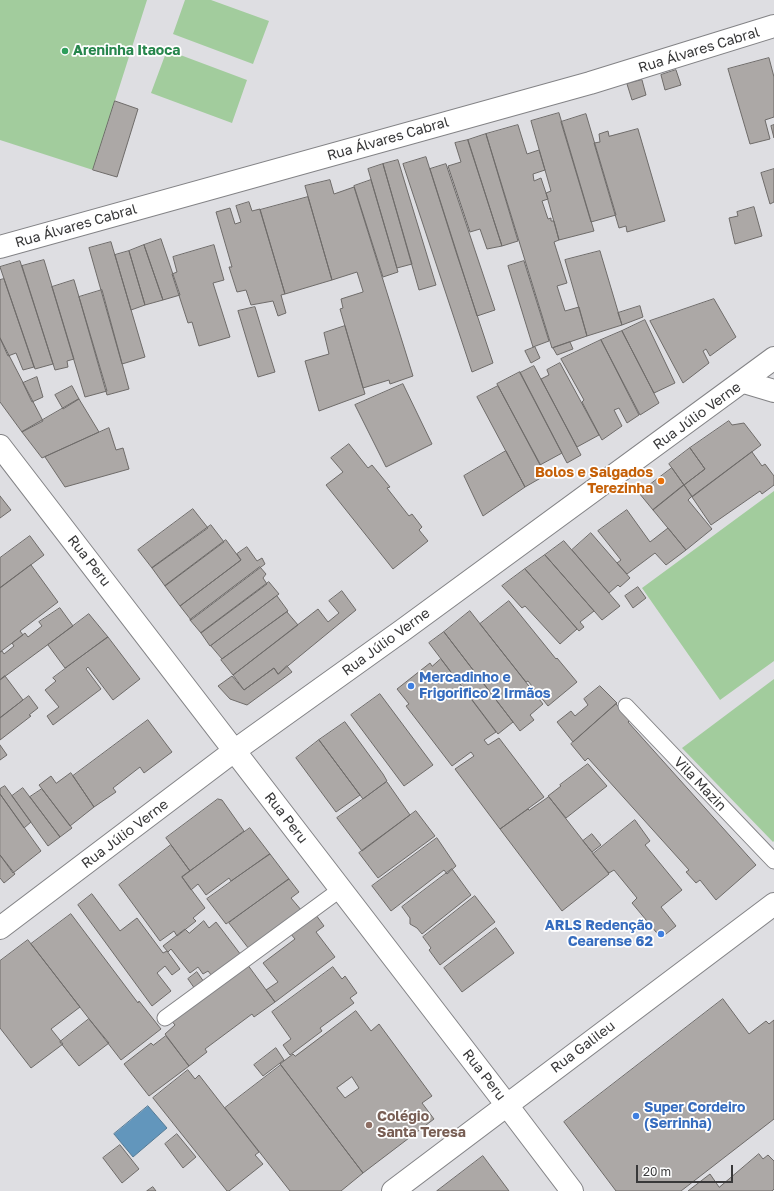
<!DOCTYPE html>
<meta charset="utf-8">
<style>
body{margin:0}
#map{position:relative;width:774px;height:1191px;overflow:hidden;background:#dedee2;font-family:"Golos Text",sans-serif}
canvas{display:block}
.scale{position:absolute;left:636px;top:1165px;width:97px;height:18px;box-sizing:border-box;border:2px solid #383839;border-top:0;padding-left:5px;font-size:12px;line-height:14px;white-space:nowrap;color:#383839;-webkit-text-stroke:3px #fff;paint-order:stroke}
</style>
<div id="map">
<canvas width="774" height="1191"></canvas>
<div class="scale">20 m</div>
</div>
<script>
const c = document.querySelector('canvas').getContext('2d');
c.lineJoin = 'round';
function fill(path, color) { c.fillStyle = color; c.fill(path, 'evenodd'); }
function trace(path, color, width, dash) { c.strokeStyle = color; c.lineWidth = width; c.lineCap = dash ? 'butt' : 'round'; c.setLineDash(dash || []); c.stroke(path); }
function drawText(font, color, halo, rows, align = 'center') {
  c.font = font + ' "Golos Text",sans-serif'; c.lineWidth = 3.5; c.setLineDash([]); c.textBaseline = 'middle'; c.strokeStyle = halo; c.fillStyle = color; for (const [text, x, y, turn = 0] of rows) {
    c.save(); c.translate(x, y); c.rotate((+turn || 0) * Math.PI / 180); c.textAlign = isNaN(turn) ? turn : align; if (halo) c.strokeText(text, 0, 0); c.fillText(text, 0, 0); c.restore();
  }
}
const green = new Path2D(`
 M0 0H147L93 170 0 140Z
 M185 0H211L269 21 253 64 173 34Z
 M167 50 247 80 232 123 151 93Z
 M774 491V661L720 700 642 588Z
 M774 679V841L773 842 682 748Z`);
const water = new Path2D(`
 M148 1106 167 1128 133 1157 114 1134Z`);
const building = new Path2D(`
 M769 58 774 77V117L765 120 770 139 750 144 728 69Z
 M676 70 681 85 665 90 661 75Z
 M642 80 646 95 632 100 627 84Z
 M115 101 138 109 117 177 93 170Z
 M559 113 594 231 559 240 546 193 551 191 531 121Z
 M586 114 616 215 591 222 561 122Z
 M518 125 527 154 539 150 545 170 533 174 534 181 541 178 548 199 542 201 548 219 551 218V221H554L559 240 554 242 567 283 557 286 565 311 579 307 587 336 552 348 486 134Z
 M774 125V138L771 126Z
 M638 129 665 221 627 232 626 226 619 228 594 143 600 142 599 134 608 131 609 136Z
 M486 134 518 241 502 246 468 140Z
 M468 140V141L502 246 487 249 480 229 470 232 448 166 461 162 455 143Z
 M426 157 457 255 493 363 472 372 403 164Z
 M398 160 436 285 419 290 383 164Z
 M383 164 412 264 397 268 368 169Z
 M446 164 495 310 477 316 430 169Z
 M774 169V202L770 204 761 173Z
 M330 180 334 194 354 187 413 376 390 384 389 380 363 388 351 347 340 309 343 308 341 299 363 292V291L357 272 332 280 305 186Z
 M371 180 398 272 383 277 354 186Z
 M308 197 332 280 285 294 260 210Z
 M249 202 252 211 260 209 285 294 281 295 286 313 278 316 273 301 251 305 246 290 237 292 229 267H232L216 212 230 208 235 224 241 222 236 206Z
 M754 207 762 236 735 244 729 218 738 216 737 212Z
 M161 239 180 295 163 300 144 245Z
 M111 242 145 357 122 364 89 248Z
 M144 245 163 300 145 305 129 251Z
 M214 245 224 280 213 283 230 337 199 346 192 322 188 323 172 274 177 272 173 257Z
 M129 251 145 305 131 310 115 255Z
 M600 251 622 325 587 336 565 260Z
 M44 260 74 359 67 361 68 367 55 370 22 266Z
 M20 261 53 364 35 369 0 267Z
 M524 261 549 341 533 347 508 266Z
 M4 279 34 367 23 370 16 353 8 356 0 338V280Z
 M74 280 107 391 85 397 52 287Z
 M102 290 129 389 107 395 79 297Z
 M714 299 736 337 710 356 706 349 703 351 709 363 683 383 650 321Z
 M640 306 643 317 622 325 618 313Z
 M255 307 275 372 258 377 238 311Z
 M645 320 675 383 654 393 622 331Z
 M345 326 365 394 319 411 305 361 329 354 324 333Z
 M622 331 659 403 640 415 601 340Z
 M0 338 43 421 22 432 0 402Z
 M601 340 639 415 627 423 619 408 614 410 622 426 602 440 582 402 584 400 561 359Z
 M570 342 573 349 557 355 553 348Z
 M535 347 540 358 531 363 525 351Z
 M560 363 599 435 577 447 541 379 549 375 547 370Z
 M534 366 581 455 567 463 520 373Z
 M520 372 562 453 540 465 497 384Z
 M37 377 43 397 32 402 23 383Z
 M403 384 432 444 386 467 355 405Z
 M72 386 79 399 63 409 55 395Z
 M498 386 546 475 525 487 477 397Z
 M79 399 99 432 42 458 22 432Z
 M729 421 732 425 744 423 761 445 692 497 684 485 705 469 690 448Z
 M109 428 116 450 123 448 129 469 65 487 45 457Z
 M349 444 368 468 372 465 390 487 387 488 409 516 412 514 422 527 419 530 428 541 393 569 326 485 343 472 331 458Z
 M690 448 705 469 684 485 669 464Z
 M506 451 525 487 483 516 464 476Z
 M752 452 762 466 765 464 774 476V485L762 494 760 491 711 525 692 497Z
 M672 468 684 485 653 510 639 493Z
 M684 485 692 496 688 500 712 529 686 550 653 510Z
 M0 496 11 510 0 518Z
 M193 509 208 528 152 568 138 550Z
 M627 510 650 542 668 528 686 550 666 565 655 553 627 574 617 563 621 560 598 531Z
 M211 525 224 542 165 586 152 568Z
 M591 533 630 578 620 587 618 585 609 593 572 550Z
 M30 536 44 555 0 588V558Z
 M226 540 241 560 180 606 165 586Z
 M564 541 620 606 602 620 545 555Z
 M247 547 257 561 262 558 265 564 191 620 180 606 241 560 237 554Z
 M545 555 594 611 580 622 584 627 579 631 525 569Z
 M31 565 58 602 20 631 23 635 0 652V588Z
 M260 567 266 574 263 578 267 584 201 633 190 620Z
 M525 569 577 629 560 644 525 606 522 608 502 586Z
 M269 582 279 594 210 646 201 633Z
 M638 587 646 598 633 608 625 596Z
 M342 591 356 610 278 674 274 668 244 690 233 675 318 609 328 622 339 613 329 601Z
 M277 596 288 611 222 659 211 646Z
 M509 601 556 659 557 658 577 682 548 706 528 681 526 682 480 624Z
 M60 608 73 626 0 680V652L2 651 4 654 14 646 12 643 25 633 28 637 42 626 39 622Z
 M470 611 543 704 530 715 534 720 520 731 444 632Z
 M287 612 298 625 233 675 221 660Z
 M89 614 108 637 65 668 48 645Z
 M444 632 513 722 498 734 429 643Z
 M108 637 140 679 113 700 88 667 86 669 101 689 53 725 47 716 59 707 45 690 56 681 53 678Z
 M441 659 496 732 484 740 488 745 499 738 544 797 500 829 455 769 474 756 471 752 452 766 406 706 409 704 397 689 430 663 432 666Z
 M287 666 292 672 247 705 230 699 218 686 232 676 244 690 274 668 278 674Z
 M5 676 23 700 0 718V680Z
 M600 686 617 703 573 742 557 722 571 711 575 716 588 705 584 699Z
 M380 694 433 765 404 786 351 715Z
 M29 696 38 708 29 715 31 716 0 740V718Z
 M616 704 630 720 628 722 756 865 716 900 700 880 696 883 686 872 689 870 588 758 585 761 571 744Z
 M148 720 172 752 144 773 140 767 113 788 116 792 94 807 73 776Z
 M345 722 383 774 387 781 363 799 319 740Z
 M319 740 360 795 336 812 296 758Z
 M0 745 7 755 0 760Z
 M588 764 607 786 566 818 548 796 561 786 560 785Z
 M71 773 94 807 70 826 39 785 51 776 56 783Z
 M387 782 410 815 362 851 337 818Z
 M5 786 31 822 24 828 0 794V789Z
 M23 788 60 837 48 846 12 796Z
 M42 789 72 828 60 837 30 797Z
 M0 794 41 851 13 873 0 855Z
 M549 797 609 874 562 911 500 829 528 809 529 810Z
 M218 799 222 800 244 831 190 871 166 838Z
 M416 811 435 836 378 878 359 853Z
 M635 820 650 841 645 845 682 890 661 907 676 926 661 938 632 903 637 898 614 870 609 873 593 854Z
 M250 828 270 854 231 881 229 878 206 895 198 884 191 890 182 877Z
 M592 834 601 845 592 852 583 841Z
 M437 838 456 866 447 874 444 870 391 911 372 886Z
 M171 845 190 871 182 877 205 908 193 918 196 921 177 936 174 931 160 941 119 885Z
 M270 854 289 879 226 924 207 899Z
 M0 855 15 874 4 883 0 878Z
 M452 869 471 895 422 934 417 928 410 924V918L402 907Z
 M289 879 299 892 291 898 302 911 249 949 229 923Z
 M92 894 120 931 137 918 163 953 167 951 180 969 172 975 165 966 157 973 171 991 152 1006 78 905Z
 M475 896 495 922 440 965 429 950 431 948 423 937Z
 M71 914 138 1003 139 1001 161 1029 121 1060 31 944Z
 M316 915 324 926 316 932 335 957 275 1002 266 990 278 982 263 963 295 939 290 933Z
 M204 921 209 928 216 922 241 955 212 976 208 971 203 974 198 967 190 973 171 949 168 952 163 946 185 929 189 933Z
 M496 928 514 953 462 992 444 968Z
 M28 940 80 1007 51 1029 63 1044 31 1068 0 1028V961Z
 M247 964 275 1002 254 1017 252 1014 205 1049 207 1052 189 1066 165 1034 175 1025 170 1019Z
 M333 967 342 979 345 976 357 993 350 998 354 1003 320 1028 322 1031 290 1055 283 1045 291 1039 272 1012Z
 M197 972 204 982 195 989 188 979Z
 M723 999 749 1034 766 1021 769 1024 774 1020V1119L681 1191H616L564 1122Z
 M356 1011 371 1031 379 1024 432 1096 422 1103 434 1119 363 1173 280 1064 293 1054 295 1056ZM352 1077 359 1088 345 1098 337 1088Z
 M89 1019 109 1043 79 1066 60 1042Z
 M166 1036 189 1066 149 1096 124 1064 151 1043 153 1045Z
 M276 1048 284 1060 263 1076 254 1065Z
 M281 1065 363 1173 341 1191H290L225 1108Z
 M188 1070 195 1079 199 1075 259 1152 255 1155 263 1164 229 1191H227L153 1098Z
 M177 1134 196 1157 183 1168 165 1144Z
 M120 1145 139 1169 122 1183 103 1158Z
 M759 1154 763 1159 768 1155 774 1161V1189L772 1191H688L710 1174 719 1187Z
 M483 1156 509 1191H437Z
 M153 1187 156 1191H147Z`);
const lane = new Path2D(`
 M626 706 774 861
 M165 1018 341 889`);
const street = new Path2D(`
 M0 247 590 83 774 26
 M506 1104 572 1191`);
const secondary = new Path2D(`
 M744 382 774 391
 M0 446 506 1104
 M0 928 234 751 403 630 774 358
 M393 1191 774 904`);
const markers = [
 [65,51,4,"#2e9e5b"],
 [661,481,4,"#e8710a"],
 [411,686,4,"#3f7fe0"],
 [661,934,4,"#3f7fe0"],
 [636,1116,4,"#3f7fe0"],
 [369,1125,4,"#8d6e63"]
];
const streetNames = [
 ["Rua Álvares Cabral",699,50,-17],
 ["Rua Álvares Cabral",388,139,-16],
 ["Rua Álvares Cabral",76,226,-16],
 ["Rua Júlio Verne",697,416,-36],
 ["Rua Peru",89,561,52],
 ["Rua Júlio Verne",386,642,-36],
 ["Vila Mazin",700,784,46],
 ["Rua Peru",286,818,52],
 ["Rua Júlio Verne",125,834,-37],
 ["Rua Galileu",583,1047,-37],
 ["Rua Peru",484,1075,52]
];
const leisureNames = [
 ["Areninha Itaoca",73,51]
];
const foodNames = [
 ["Bolos e Salgados",653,473],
 ["Terezinha",653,489]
];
const shopNames = [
 ["Mercadinho e",419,678],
 ["Frigorifico 2 Irmãos",419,694],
 ["ARLS Redenção",653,926,"right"],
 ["Cearense 62",653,942,"right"],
 ["Super Cordeiro",644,1108],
 ["(Serrinha)",644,1124]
];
const educationNames = [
 ["Colégio",377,1117],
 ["Santa Teresa",377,1133]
];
fill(green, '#a2cc9d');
fill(water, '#6296bc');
trace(water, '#557a95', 1);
fill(building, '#aca8a6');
trace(building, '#6e6b69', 1);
trace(lane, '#838386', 17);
trace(street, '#838386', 24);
trace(secondary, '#838386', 24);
trace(lane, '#fff', 15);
trace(street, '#fff', 22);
trace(secondary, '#fff', 22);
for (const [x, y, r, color] of markers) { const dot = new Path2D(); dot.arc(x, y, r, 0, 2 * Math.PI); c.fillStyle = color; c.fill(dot); trace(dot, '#fff', 1.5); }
drawText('14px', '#383839', '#fff', streetNames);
drawText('bold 14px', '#27864d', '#fff', leisureNames, 'left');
drawText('bold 14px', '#c56008', '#fff', foodNames, 'right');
drawText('bold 14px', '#366cbe', '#fff', shopNames, 'left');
drawText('bold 14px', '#785e54', '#fff', educationNames, 'left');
</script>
